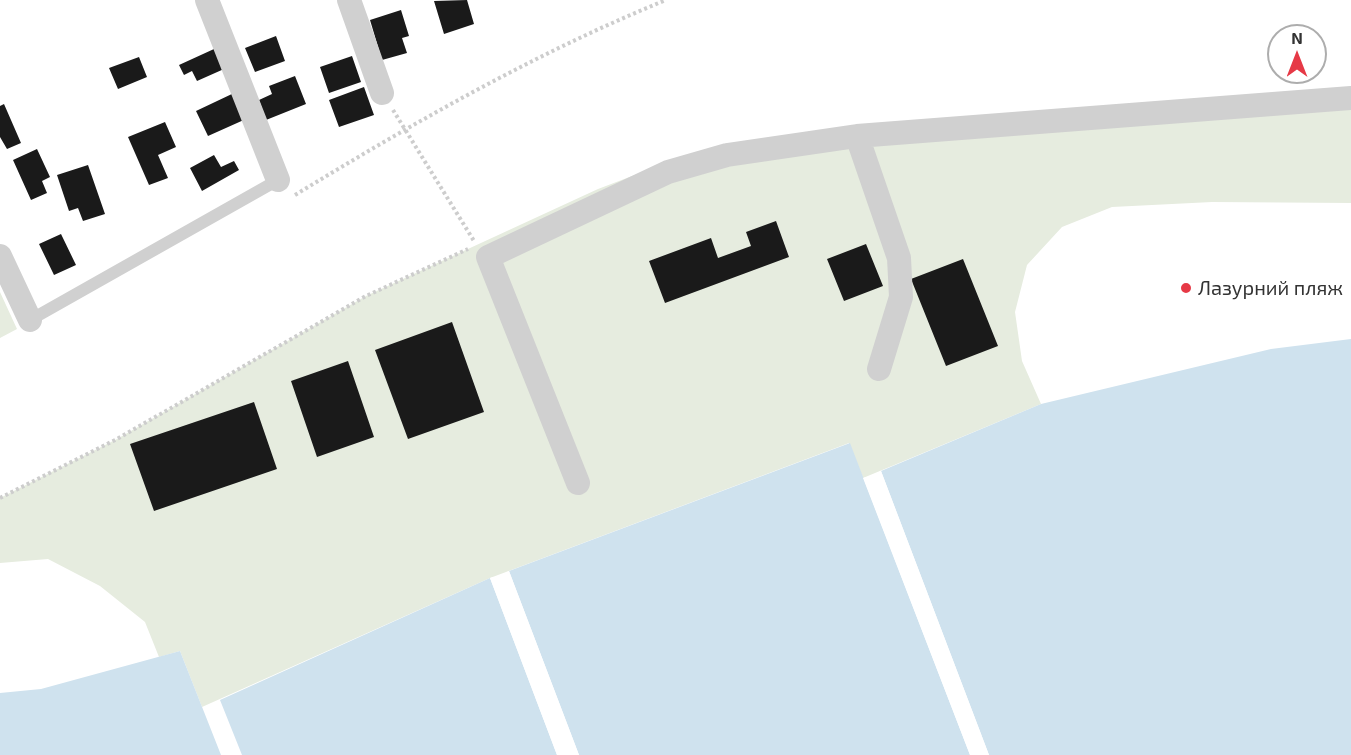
<!DOCTYPE html>
<meta charset="utf-8">
<style>
body{margin:0}
#map{position:relative;width:1351px;height:755px;overflow:hidden;background:#fff;font-family:"Exo 2",sans-serif}
canvas{display:block}
.north{position:absolute;left:1267px;top:24px;width:60px;height:60px;box-sizing:border-box;background:#fff;border:2px solid #adadad;border-radius:50%;rotate:0deg;font-size:16px;font-weight:700;line-height:24px;text-align:center;color:#333}
.north::after{content:'';display:block;margin:auto;width:21px;height:27px;background:#e63946;clip-path:polygon(50% 0,100% 100%,50% 72%,0 100%)}
</style>
<div id="map">
<canvas width="1351" height="755"></canvas>
<div class="north">N</div>
</div>
<script>
const c = document.querySelector('canvas').getContext('2d');
c.lineJoin = 'round';
function fill(path, color) { c.fillStyle = color; c.fill(path, 'evenodd'); }
function trace(path, color, width, dash) { c.strokeStyle = color; c.lineWidth = width; c.lineCap = dash ? 'butt' : 'round'; c.setLineDash(dash || []); c.stroke(path); }
function drawText(font, color, halo, rows, align = 'center') {
  c.font = font + ' "Exo 2",sans-serif'; c.lineWidth = 6; c.setLineDash([]); c.textBaseline = 'middle'; c.strokeStyle = halo; c.fillStyle = color; for (const [text, x, y, turn = 0] of rows) {
    c.save(); c.translate(x, y); c.rotate((+turn || 0) * Math.PI / 180); c.textAlign = isNaN(turn) ? turn : align; if (halo) c.strokeText(text, 0, 0); c.fillText(text, 0, 0); c.restore();
  }
}
const green = new Path2D(`
 M1351 93V203L1212 202 1112 207 1062 227 1027 265 1015 312 1022 361 1041 404 863 478 849 443 490 578 202 707 180 651 159 657 145 622 100 586 48 559 0 563V498L117 439 366 296 598 189 669 162Z
 M0 292 17 329 0 338Z`);
const water = new Path2D(`
 M1351 339V755H989L881 471 1041 404 1271 349Z
 M850 443 970 755H579L509 571Z
 M490 578 557 755H242L220 700Z
 M180 651 221 755H0V693L41 689Z`);
const pier = new Path2D(`
 M881 471 989 755H986L879 472Z
 M866 477 973 754V755H970L863 478Z
 M509 571 579 755H576L507 572Z
 M493 577 560 754V755H557L490 578Z`);
const building = new Path2D(`
 M467 0 474 24 444 34 434 1Z
 M401 10 409 36 402 38 407 53 382 60 370 20Z
 M276 36 285 61 255 72 245 48Z
 M214 49 224 69 197 81 192 71 184 75 179 65Z
 M352 56 361 82 329 93 320 67Z
 M139 57 147 77 118 89 109 68Z
 M295 76 306 104 266 120 259 100 272 94 269 86Z
 M364 87 374 115 339 127 329 100Z
 M234 93 246 119 208 136 196 111Z
 M4 104 21 143 7 149 0 137V106Z
 M165 122 176 147 158 155 168 178 149 185 128 137Z
 M37 149 50 177 42 181 47 193 31 200 13 160Z
 M214 155 221 167 234 161 239 170 202 191 190 168Z
 M88 165 105 214 83 221 78 208 69 211 57 175Z
 M776 221 789 257 665 303 649 261 711 238 718 258 751 246 746 232Z
 M61 234 76 265 54 275 39 244Z
 M866 244 883 286 844 301 827 259Z
 M963 259 998 346 946 366 911 279Z
 M452 322 484 412 408 439 375 350Z
 M348 361 374 437 317 457 291 381Z
 M254 402 277 469 154 511 130 444Z`);
const path = new Path2D(`
 M393 110 474 241
 M295 195C415 122 536 53 666 0
 M0 498 117 439 366 296 468 249`);
const lane = new Path2D(`
 M30 320 278 180`);
const street = new Path2D(`
 M207 0 278 180
 M349 0 382 93
 M857 136 899 258 901 297 879 369
 M0 256 30 320
 M578 483 488 257 668 172 727 155 857 136 1351 98`);
const markers = [
 [1186,288,6,"#e63946"]
];
const poiNames = [
 ["Лазурний пляж",1198,288]
];
fill(green, '#e6ecdf');
fill(water, '#cfe2ee');
fill(pier, '#fff');
fill(building, '#1a1a1a');
trace(path, '#cdcdcd', 4, [3, 3]);
trace(lane, '#d0d0d0', 12);
trace(street, '#d0d0d0', 24);
for (const [x, y, r, color] of markers) { const dot = new Path2D(); dot.arc(x, y, r, 0, 2 * Math.PI); c.fillStyle = color; c.fill(dot); trace(dot, '#fff', 2); }
drawText('20px', '#333', '#fff', poiNames, 'left');
</script>
